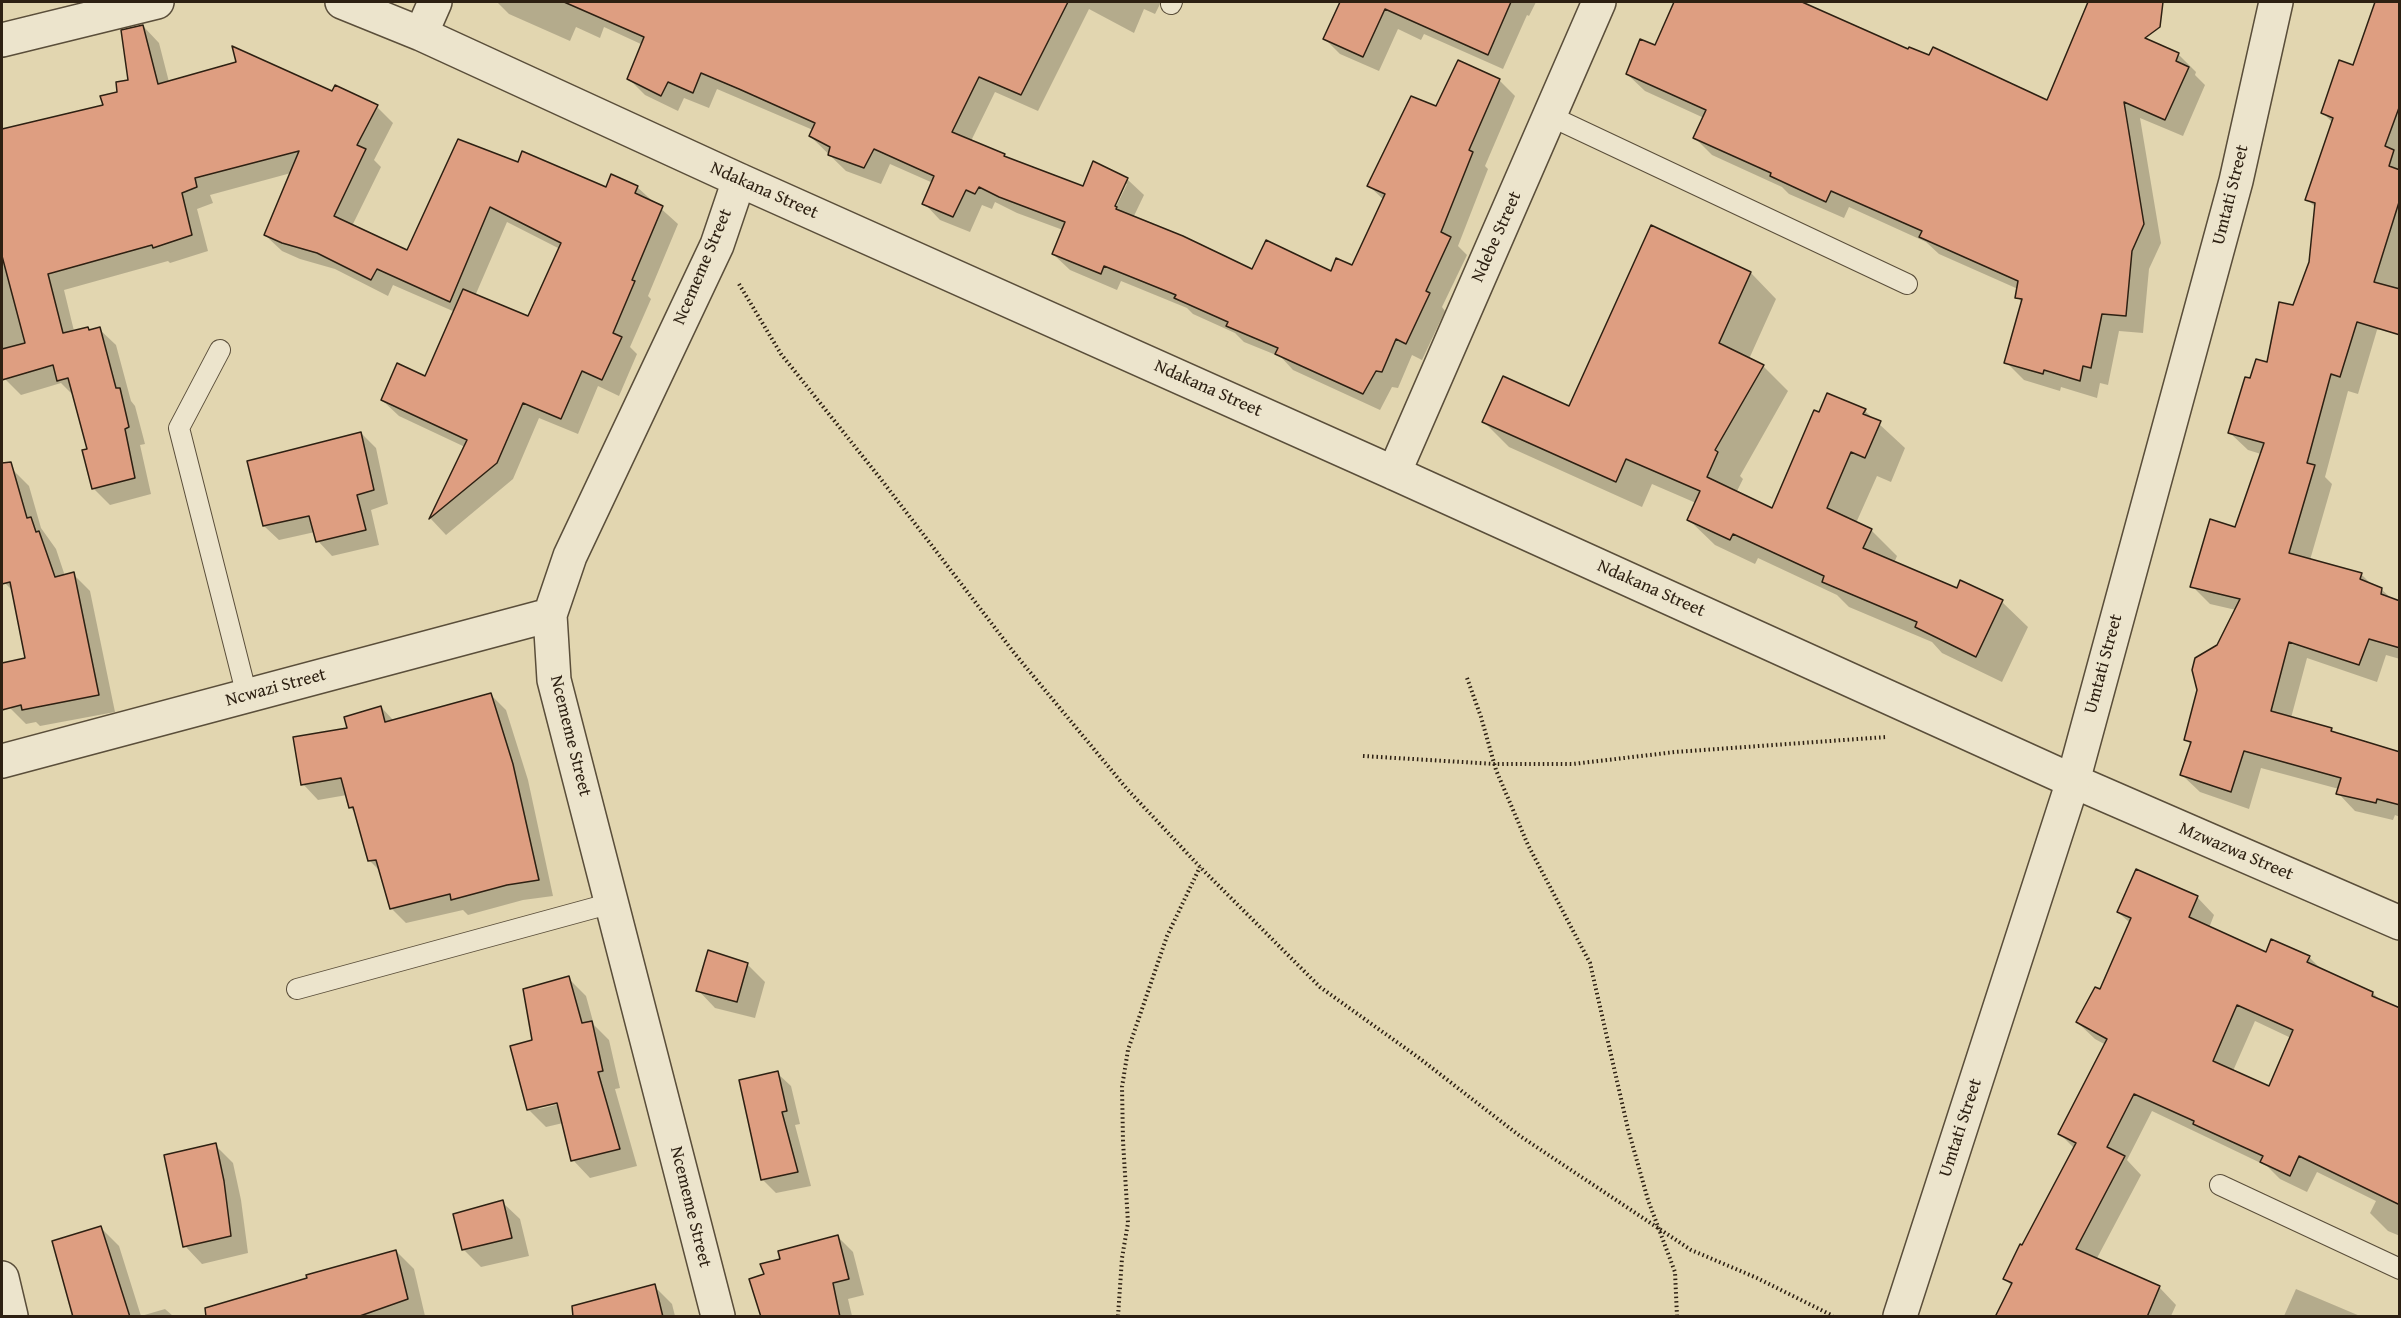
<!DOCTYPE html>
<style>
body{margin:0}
#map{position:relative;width:2401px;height:1318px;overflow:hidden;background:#e2d6b0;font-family:"Gentium Book Plus",serif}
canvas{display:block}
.frame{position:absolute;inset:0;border:3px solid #2d2012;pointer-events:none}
</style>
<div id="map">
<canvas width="2401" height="1318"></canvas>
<div class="frame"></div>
</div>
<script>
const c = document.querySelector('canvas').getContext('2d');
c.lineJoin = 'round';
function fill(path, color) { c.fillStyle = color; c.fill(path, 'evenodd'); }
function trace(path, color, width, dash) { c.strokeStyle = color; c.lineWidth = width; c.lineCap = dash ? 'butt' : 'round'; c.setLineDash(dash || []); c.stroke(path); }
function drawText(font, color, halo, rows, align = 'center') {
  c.font = font + ' "Gentium Book Plus",serif'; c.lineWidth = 4.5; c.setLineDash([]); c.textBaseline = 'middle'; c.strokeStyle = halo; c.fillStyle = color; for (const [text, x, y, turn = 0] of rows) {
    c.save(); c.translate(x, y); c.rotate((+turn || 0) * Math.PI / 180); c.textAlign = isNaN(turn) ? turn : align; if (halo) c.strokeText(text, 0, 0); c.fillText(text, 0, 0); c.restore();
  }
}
const shadow = new Path2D(`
 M497 2H926L949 11 954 2H1161L1155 14 1144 9 1134 33 1089 9 1038 111 995 92 971 141 1007 159 1083 188 1127 179 1144 195 1133 218 1253 271 1332 273 1353 266 1384 200 1369 186 1436 108 1499 80 1515 96 1485 166 1488 169 1458 246 1467 255 1442 307 1445 311 1422 360 1412 355 1398 388 1392 387 1380 410 1293 370 1281 357 1244 342 1235 333 1193 314 1187 308 1121 281 1117 290 1070 270 1053 254 1063 230 1017 213 995 202 992 209 982 205 970 232 940 220 924 203 933 183 890 164 881 184 846 171 810 136 813 130 717 89 709 108 684 98 678 111 645 95 629 79 643 45 604 27 600 38 576 27 570 41 509 14ZM1124 184H1127L1113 213 1110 212Z
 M1353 2H1536L1529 16 1527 15 1503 69 1424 34 1421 40 1398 29 1379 71 1340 54 1325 39 1348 11Z
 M1676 2H1785L1827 20 2047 102 2178 54 2196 72 2195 75 2205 85 2183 136 2140 118 2161 243 2149 269 2143 333 2119 331 2108 385 2100 383 2097 398 2061 387 2060 391 2024 380 2006 362 2023 303 2017 297 2018 289 1939 254 1926 242 1849 207 1844 218 1789 194 1782 187 1712 155 1695 138 1704 118 1645 91 1627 74 1655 47Z
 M2376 2H2400V326L2377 330 2358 394 2348 391 2325 477 2332 484 2310 560 2361 574 2373 586 2381 589 2392 599 2400 602V659L2386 655 2377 682 2307 658 2291 718 2400 754V817L2395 815 2393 820 2355 811 2338 793 2339 789 2261 768 2249 809 2200 792 2182 775 2191 745 2186 739 2218 646 2236 610 2210 604 2192 586 2236 529 2261 454 2248 450 2230 433 2251 380 2269 364 2294 307 2311 263 2316 208 2307 199 2333 123 2323 113 2354 67Z
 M143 26 159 43 169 82 333 92 377 107 393 123 374 160 381 167 352 226 408 252 518 164 606 189 637 187 678 224 648 296 651 299 630 347 637 354 619 396 598 386 578 434 539 418 513 479 446 535 431 519 465 447 399 416 382 400 425 378 455 312 393 285 388 296 335 269 300 259 282 251 265 235 291 173 210 195 213 203 197 209 208 251 170 263 168 261 64 290 75 335 99 329 116 345 131 401 135 406 145 444 140 445 151 494 110 505 93 488 89 450 75 397 61 383 21 395 5 379 2 361V131L105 106 130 81ZM507 222 560 249 529 318 475 296Z
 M1652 227 1751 273 1776 299 1749 359 1763 366 1788 391 1740 476 1743 479 1736 493 1772 510 1828 395 1865 411 1905 448 1891 482 1877 476 1856 523 1871 530 1897 556 1894 563 1957 589 2002 602 2028 627 2002 682 1942 653 1932 642 1849 607 1837 595 1758 558 1755 564 1715 545 1689 520 1696 503 1652 484 1642 507 1509 447 1484 422 1570 408Z
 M361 433 376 448 388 504 371 510 379 545 332 556 318 541 315 532 279 540 264 526Z
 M12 469 29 486 41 528 56 549 65 576 73 574 90 591 115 712 40 726 36 722 26 724 9 707 2 665 26 659 14 592 5 583 2 571V471Z
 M491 695 506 710 528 780 553 896 523 900 468 915 463 910 406 923 391 908 381 872 369 860 357 815 350 807 347 795 318 800 303 784 349 730 381 707 394 721Z
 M2197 897 2214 915 2209 928 2266 954 2309 957 2323 971 2373 993 2381 1001 2400 1009V1236L2388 1231 2370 1213 2376 1201 2317 1172 2307 1192 2280 1179 2267 1166 2152 1111 2127 1160 2141 1175 2096 1260 2159 1287 2176 1305 2171 1316H1997L2012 1286 2004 1278 2075 1149 2060 1134 2106 1045 2095 1039 2077 1022 2100 991 2130 923 2118 912ZM2255 1021 2291 1038 2270 1088 2233 1071Z
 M747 964 765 982 755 1018 715 1008 698 990Z
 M568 978 586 996 594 1025 609 1040 620 1088 615 1089 637 1166 590 1178 573 1160 563 1123 546 1127 528 1109 512 1047 534 1041ZM564 1100V1103L539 1109 536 1106Z
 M777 1073 791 1086 800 1124 795 1125 811 1186 776 1193 763 1180 741 1081Z
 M215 1145 233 1163 241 1200 248 1253 202 1264 185 1246Z
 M502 1202 520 1219 529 1256 481 1267 464 1250Z
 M101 1228 119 1246 141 1316 165 1309 173 1316H71H74Z
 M837 1236 853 1252 864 1295 848 1299 852 1316H763L766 1275 782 1260Z
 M396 1251 414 1269 425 1316H255Z
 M654 1286 672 1304 675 1316H607Z
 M2296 1289 2360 1316H2284Z`);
const building = new Path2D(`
 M564 2H1068L1021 95 979 77 952 132 1005 154 1004 156 1083 186 1093 161 1128 178 1115 206 1117 207 1116 209 1183 236 1252 269 1266 240 1331 271 1336 258 1352 265 1385 194 1367 186 1411 96 1436 106 1458 60 1500 79 1469 150 1473 152 1441 232 1451 237 1426 291 1430 293 1406 344 1396 339 1382 372 1376 371 1363 394 1275 354 1278 348 1226 326 1228 322 1174 298 1176 295 1104 266 1101 274 1052 254 1065 222 999 197 979 187 975 194 966 190 953 217 922 204 934 176 874 149 864 168 828 155 830 147 809 136 815 123 739 89 701 73 693 93 668 82 661 96 627 79 644 37Z
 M1340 2H1511L1488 55 1385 9 1363 57 1323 39Z
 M1674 2H1802L1908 49 1909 47 1929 55 1933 47 2047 100 2088 2H2163L2160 27 2145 38 2179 53 2176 61 2189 67 2165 120 2124 102 2144 224 2132 251 2126 316 2102 314 2091 368 2083 366 2080 381 2044 370 2043 374 2004 363 2022 299 2015 298 2018 281 1919 237 1922 231 1831 191 1826 202 1770 176 1771 173 1693 138 1706 110 1626 74 1640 39 1655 45Z
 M2375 2H2400V105L2385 146 2394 150 2389 166 2400 170V199L2374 282 2400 289V335L2357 322 2340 377 2331 374 2307 463 2315 465 2289 553 2362 573 2360 579 2382 588 2381 594 2400 601V648L2369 639 2359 665 2289 642 2271 711 2332 728 2331 731 2400 752V805L2377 799 2376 803 2336 794 2341 778 2244 751 2231 792 2180 775 2191 742 2184 740 2197 690 2192 670 2195 658 2217 645 2240 599 2190 587 2210 519 2235 527 2264 443 2228 433 2245 377 2250 378 2256 359 2267 362 2279 302 2293 305 2309 262 2315 203 2305 200 2333 118 2321 113 2339 60 2353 65Z
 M143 25 158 84 236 62 232 46 332 91 335 85 378 105 357 145 366 149 334 216 407 250 458 139 518 162 522 151 606 187 611 174 638 186 635 193 663 206 632 280 635 281 613 333 622 337 602 380 582 371 561 419 523 403 497 463 429 519 467 440 381 400 397 363 425 376 463 289 528 316 561 243 490 207 450 302 377 269 371 280 317 253 282 243 264 235 299 151 195 178 197 187 182 193 192 235 153 248 152 245 48 274 63 333 88 327 89 330 100 327 116 388H120L129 427 125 429 135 478 92 489 82 450 87 449 68 378 57 381 53 365 2 380V349L25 343 2 256V129L103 105 100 96 117 92 116 82 128 80 121 30Z
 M1651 225 1751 272 1719 343 1764 365 1715 450 1718 452 1707 477 1772 508 1814 410 1819 412 1827 393 1866 409 1863 414 1881 421 1865 458 1851 452 1827 508 1872 529 1863 548 1957 588 1960 580 2003 600 1976 657 1915 627 1917 622 1822 582 1824 576 1733 534 1730 540 1687 520 1700 491 1626 459 1616 482 1482 422 1503 376 1569 406Z
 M361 432 374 490 357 495 366 530 316 542 309 516 263 526 247 461Z
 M11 462 27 518 31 517 36 532 39 531 55 577 74 572 99 695 22 710 21 705 2 710V663L25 658 10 582 2 584V463Z
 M491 693 513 764 539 880 507 885 451 900 450 894 390 909 376 860 368 861 353 807 349 808 341 778 301 785 293 737 347 728 344 717 381 706 385 722Z
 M2136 869 2198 896 2189 917 2266 952 2271 939 2310 956 2307 962 2373 992 2372 996 2400 1008V1205L2299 1156 2290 1176 2260 1162 2263 1156 2193 1124 2194 1121 2134 1094 2107 1147 2125 1156 2076 1249 2160 1286 2147 1317H1995L2012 1283 2003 1279 2020 1244 2022 1245 2076 1143 2058 1134 2107 1039 2076 1022 2095 987 2100 989 2131 918 2117 912ZM2237 1005 2293 1030 2269 1086 2213 1061Z
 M708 950 748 963 737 1002 696 991Z
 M569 976 582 1023 592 1021 603 1071 598 1072 620 1149 571 1161 557 1103 527 1110 510 1046 532 1040 523 989Z
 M778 1071 787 1111 782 1112 798 1172 761 1180 739 1080Z
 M216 1143 224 1181 231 1236 183 1247 164 1155Z
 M503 1200 512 1238 462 1250 453 1214Z
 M101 1226 130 1317H73L52 1241Z
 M838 1235 849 1279 833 1283 840 1317H761L749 1279 764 1274 760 1264 780 1259 778 1251Z
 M396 1250 408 1299 357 1317H206L205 1308 307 1278 306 1275Z
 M655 1284 663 1317H573L572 1306Z`);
const path = new Path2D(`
 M739 284 781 354 880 478 1015 654 1127 789 1200 867 1320 987 1419 1058 1520 1136 1691 1250 1757 1278 1833 1316
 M1467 678 1481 717 1496 770 1528 845 1590 963 1628 1129 1648 1200 1675 1272 1677 1316
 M1363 756 1495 764H1573L1675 752 1886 737
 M1118 1316 1122 1258 1128 1223 1123 1141 1122 1087 1128 1050 1167 936 1200 867`);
const service = new Path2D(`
 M1171 4 1172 2
 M1550 116 1907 284
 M220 350 179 428 247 696
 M297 989 612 903
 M2220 1185 2400 1269`);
const minor = new Path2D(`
 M342 2 421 34 739 180 1394 473 2073 781 2400 923
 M421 34 435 2
 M2 40 157 2
 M1394 473 1599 2
 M2 761 550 615
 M2 1278 11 1316
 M718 1316 554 680 550 615 570 556 717 245 739 180`);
const tertiary = new Path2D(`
 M1900 1316 2073 781 2236 181 2276 2`);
const streetNames = [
 ["Ndakana Street",764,191,24],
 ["Umtati Street",2231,195,-76],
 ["Ndebe Street",1497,237,-66],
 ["Ncememe Street",703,267,-67],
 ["Ndakana Street",1208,389,24],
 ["Ndakana Street",1651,589,24],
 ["Umtati Street",2104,664,-75],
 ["Ncwazi Street",276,688,-15],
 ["Ncememe Street",570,736,76],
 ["Mzwazwa Street",2236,852,23],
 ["Umtati Street",1961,1128,-72],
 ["Ncememe Street",690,1207,76]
];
fill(shadow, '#0003');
fill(building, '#de9e81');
trace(building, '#2d2012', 1.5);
trace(service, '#5a4e3a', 22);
trace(minor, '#5a4e3a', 36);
trace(tertiary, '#5a4e3a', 36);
trace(path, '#2d2012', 4, [1.5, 3]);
trace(service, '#ece4cc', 20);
trace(minor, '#ece4cc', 33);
trace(tertiary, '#ece4cc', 33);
drawText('18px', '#2d2012', '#ece4cc', streetNames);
</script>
